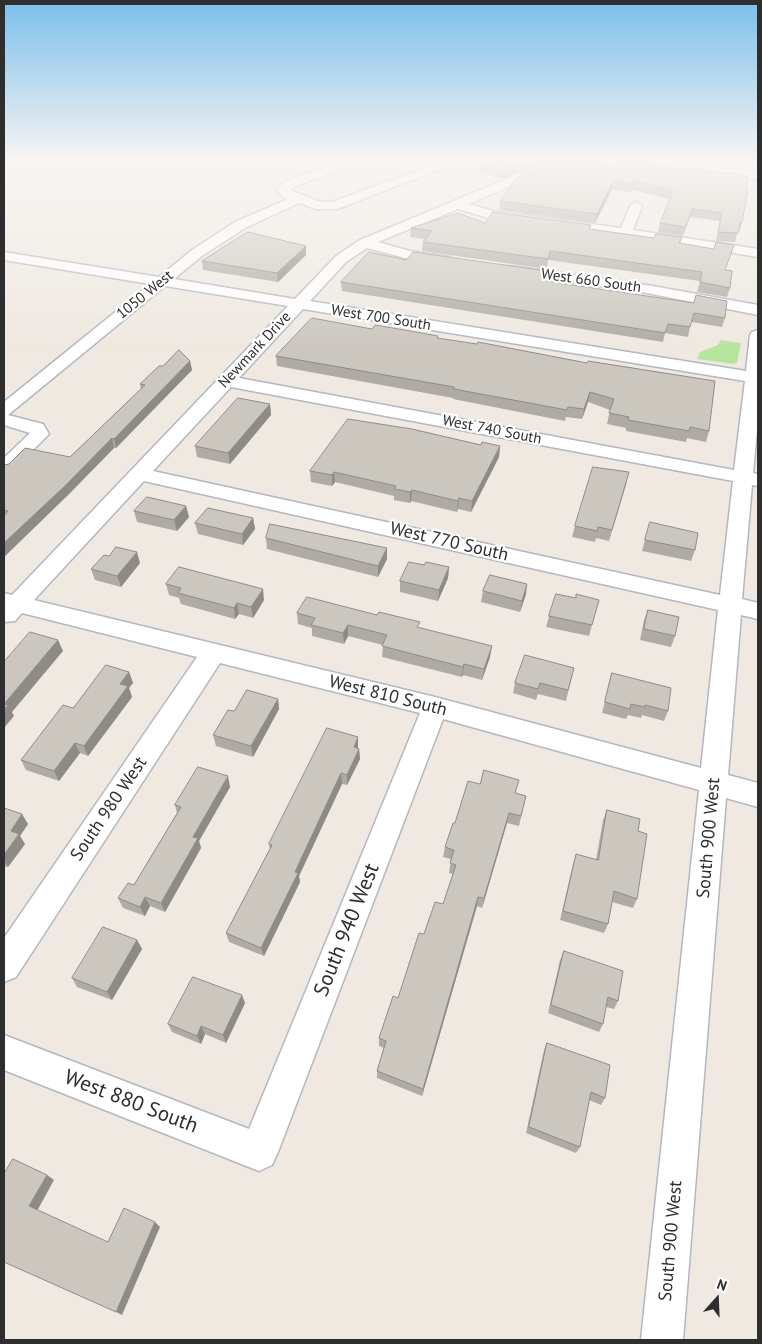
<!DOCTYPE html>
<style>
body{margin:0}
#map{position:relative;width:762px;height:1344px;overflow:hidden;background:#efe9e1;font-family:"PT Sans",sans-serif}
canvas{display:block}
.frame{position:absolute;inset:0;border:5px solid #2e2e2e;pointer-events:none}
.north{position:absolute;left:692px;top:1274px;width:50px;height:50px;-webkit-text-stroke:4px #fff;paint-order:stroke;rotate:20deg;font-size:14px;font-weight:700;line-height:20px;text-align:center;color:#2e2e2e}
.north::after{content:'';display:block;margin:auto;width:18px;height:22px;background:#2e2e2e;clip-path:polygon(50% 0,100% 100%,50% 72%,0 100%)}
</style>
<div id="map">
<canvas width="762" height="1344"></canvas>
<div class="frame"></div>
<div class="north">N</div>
</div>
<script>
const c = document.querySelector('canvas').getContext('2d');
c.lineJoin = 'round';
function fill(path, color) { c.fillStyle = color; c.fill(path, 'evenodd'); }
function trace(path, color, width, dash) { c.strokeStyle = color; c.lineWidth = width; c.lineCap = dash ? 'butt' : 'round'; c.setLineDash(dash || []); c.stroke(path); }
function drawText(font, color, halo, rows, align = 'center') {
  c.font = font + ' "PT Sans",sans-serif'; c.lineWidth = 4.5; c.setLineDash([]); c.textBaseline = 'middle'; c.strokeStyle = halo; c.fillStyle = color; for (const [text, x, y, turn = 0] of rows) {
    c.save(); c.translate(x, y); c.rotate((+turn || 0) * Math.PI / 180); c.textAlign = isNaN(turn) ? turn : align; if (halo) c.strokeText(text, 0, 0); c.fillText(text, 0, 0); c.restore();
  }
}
const green = new Path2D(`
 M721 340 741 343 737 363 733 364 697 359 700 352 718 345Z`);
const minor = new Path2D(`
 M344 161H362L293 187 290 190 318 201 332 202 444 161H461L337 209H316L299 203 245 228 202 256 174 279 295 299 336 256 360 240 550 161H567L469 204 493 211 621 228 630 206 636 202 642 206 633 230 758 249V257L678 244 492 219 458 209 378 242 410 251 450 257 452 260 450 263 445 264 409 259 367 248 346 262 310 301 746 371 750 335 752 332 758 330V420L753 473 758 474V486L752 485 742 599 758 603V619L741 615 728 775 758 783V807L726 798 683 1340H641L699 790 443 719 278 1152 272 1165 259 1171 4 1070V1035L249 1129 420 713 220 663 16 977 4 982V938L197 657 22 613 15 621 4 622V593L12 595 288 306 165 286 8 415 43 424 49 434 11 472 4 474V458L30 433 4 425V402L150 284 4 260V252L159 277 192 250 235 222 288 199 283 197 277 190 285 181ZM303 309 745 381 734 470 239 378ZM231 387 733 481 720 595 153 471ZM144 481 718 610 701 768 435 697 34 600Z
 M625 161H661L758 173V180L631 164Z
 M511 266 647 285 758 305V315L647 293 506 273 504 270 506 267Z`);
const wall = new Path2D(`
 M544 161 501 179 477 171V163Z
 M619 161 742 222 740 231H738L735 242 716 241 720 221 690 217 683 236 658 232 660 223 670 199 633 190 632 192 612 190 595 223 499 210 500 201 616 168Z
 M485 223 591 225 590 229 654 238 682 237 680 244 714 249 716 242 726 270 730 288 727 297 697 292 700 281 548 260 547 269 422 251 423 242 425 239 410 237 411 228Z
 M306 255 278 282 203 270 202 261Z
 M406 260 545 281 725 318 722 327 691 322 688 337 665 333 663 342 342 291 341 282Z
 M372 329 438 338 709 431 706 442 687 438 686 442 626 431V428L607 424 610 410 588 402 582 419 566 417 565 421 453 399V398L277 366 276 356Z
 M190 361 192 370 116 448H114L69 494 4 557V465L70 457 141 389 140 384 163 366Z
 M270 404 271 415 230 464 197 457 195 446Z
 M481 445 500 446 499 457 471 512 458 509 457 512 411 501 410 503 394 500V496L335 482 332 486 311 482 310 471Z
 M627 482 609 541 596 538 595 542 572 537 575 526Z
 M186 506 189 517 177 531 137 522 134 511Z
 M253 518 255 529 243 545 198 534 195 523Z
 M650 522 695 550 691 561 642 551Z
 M266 538 387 559 378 577 267 549Z
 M140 563 121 587 95 580 91 569Z
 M424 565 449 567 448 578 438 601 400 592V581Z
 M166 584 264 600 253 618 239 614 235 619 181 604 179 598 169 595Z
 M483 591 526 594 520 612 481 602Z
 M599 600 589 636 546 627 549 616Z
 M648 610 675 636 671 647 640 640 644 620Z
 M297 613 419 628 490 657 482 680 463 675 462 677 382 657 383 645 348 636 344 644 312 636V628L298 624Z
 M574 668 566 701 538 694 536 700 513 693 515 683Z
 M129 672 133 683 129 688 132 697 88 756 80 753 59 781 26 770 21 760 73 708Z
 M612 673 668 711 664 721 642 715 641 718 628 715 626 719 602 713Z
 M278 699 279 709 253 757 216 746 213 735 234 711Z
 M358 748 359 749 360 759 347 785 342 784 299 876 300 882 264 956 229 942 226 933 270 850 269 844Z
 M230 787 199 841 201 848 165 912 150 906 145 916 123 908 118 898 134 885 177 813 175 805Z
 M516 793 526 796 519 826 507 823 482 908 477 906 422 1096 377 1078V1071L384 1048 379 1046V1038L398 998 424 934 443 904 453 874 449 873 451 859 443 857 445 847 455 823Z
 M4 808 28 824 20 836 25 844 8 867 4 866Z
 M607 810 638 831 637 899 633 908 612 902 608 924 604 933 560 920 573 864 576 854 596 860 603 820Z
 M137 940 142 949 112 1000 77 987 72 978Z
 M564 951 618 1001 614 1009 606 1007 603 1024 599 1032 548 1013 560 960Z
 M245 1003 226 1043 205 1034 201 1044 172 1032 168 1024Z
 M547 1043 605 1098 601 1105 589 1100 580 1147 576 1153 526 1133 544 1050Z`);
const shadedWall = new Path2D(`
 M525 161H544L501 179 502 171Z
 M613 181 612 190 595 223 597 214Z
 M306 246V255L278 282 277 273Z
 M190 361 192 370 116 448 114 439Z
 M590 392 588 402 582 419 584 409Z
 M270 404 271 415 230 464 228 453Z
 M112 438 114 448 69 494 4 557V543Z
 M500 446 499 457 471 512 472 501Z
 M334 472 335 482 332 486V475Z
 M412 490 411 501 410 503V492Z
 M459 498 458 509 457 512 458 501Z
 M186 506 189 517 177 531 174 520Z
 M253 518 255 529 243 545 242 534Z
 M387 548V559L378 577V566Z
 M137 552 140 563 121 587 117 576Z
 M449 567 448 578 438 601 439 590Z
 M527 584 526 594 520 612 522 601Z
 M263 589 264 600 253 618 251 607Z
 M237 603 239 614 235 619 234 608Z
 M348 625V636L344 644 343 633Z
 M58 640 63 651 12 712 14 716 4 728V704Z
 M492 646 490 657 482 680 484 669Z
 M464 664 463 675 462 677 463 667Z
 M129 672 133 683 129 688 132 697 88 756 84 746 120 684Z
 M278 699 279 709 253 757 251 746Z
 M358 737V748L354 757V747Z
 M75 743 80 753 59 781 54 771Z
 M359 749 360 759 347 785V775Z
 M341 773 342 784 299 876 300 882 264 956 261 948 295 872Z
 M228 776 230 787 199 841 201 848 165 912 161 903 193 837Z
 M509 813 507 823 482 908 484 898Z
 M22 814 28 824 20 836 25 844 8 867 4 860V855L11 831Z
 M145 897 150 906 145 916 140 907Z
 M478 897 477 906 422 1096 423 1089Z
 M137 940 142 949 112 1000 107 992Z
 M242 995 245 1003 226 1043 223 1035Z
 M201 1026 205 1034 201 1044 197 1036Z
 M47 1175 54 1180 37 1211 29 1206Z
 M155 1222 160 1227 122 1315 116 1312Z`);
const building = new Path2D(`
 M482 161H525L502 171 477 163Z
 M553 161H594L616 168 619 161H623L740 174 748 177 746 190H748L742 222H740L738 233 718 232 722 213 692 209 686 227 660 223 673 191 634 181V184L613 181 597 214 500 201 516 178Z
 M493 212 591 225 589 229 654 238 656 234 682 237 679 243 714 249 716 242 734 245 725 270 732 271 730 288 700 282 702 272 550 251 548 259 423 242 432 231 411 228 458 213 485 223Z
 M248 232 306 246 277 273 202 261Z
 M369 252 406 260 413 252 547 271 545 281 694 303 696 295 727 301 725 318 694 313 690 327 668 324 665 333 341 282Z
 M312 318 372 329 375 325 405 330 438 336 437 338 477 344 478 342 587 363 588 361 715 381 709 431 690 427 689 431 628 420 629 417 609 413 614 399 590 392 584 409 568 407 567 410 454 389V387L276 356Z
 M179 350 190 361 114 439 112 438 66 485 4 543V516L8 511 4 510V465L9 464 25 448 70 457 145 385 140 384 159 366H163Z
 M238 398 270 404 228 453 195 446Z
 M348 419 412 429 481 445 482 442 500 446 472 501 459 498 458 501 412 490 410 492 394 489 396 486 334 472 332 475 310 471Z
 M593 467 629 472 612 530 598 527 597 531 575 526Z
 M147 497 186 506 174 520 134 511Z
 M208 508 253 518 242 534 195 523Z
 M650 522 698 533 695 550 645 540Z
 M270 524 387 548 378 566 266 538Z
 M116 547 137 552 117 576 91 569 104 555 109 556Z
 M409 562 424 565 426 562 449 567 439 590 400 581Z
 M179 567 263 589 251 607 237 603 234 608 178 593 181 588 166 584Z
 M490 575 527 584 522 601 483 591Z
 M556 594 576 598V594L599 600 592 625 549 616Z
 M307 597 377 615 379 612 420 622 417 627 492 646 484 669 464 664 463 667 382 646 387 635 348 625 343 633 311 625 315 618 297 613Z
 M648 610 679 617 675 636 644 629Z
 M30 632 58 640 4 704 8 705 4 710V662Z
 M525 655 574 668 568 690 540 683 538 689 515 683Z
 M106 665 129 672 120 684 128 686 84 746 75 743 54 771 21 760 63 705 73 708Z
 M612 673 671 688 668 711 645 705V707L631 704 630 709 605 702Z
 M247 690 278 699 251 746 213 735 228 710 234 711Z
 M327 728 358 737 354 747 359 749 347 775 341 773 295 872 298 873 261 948 226 933 272 845 269 844Z
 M198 767 228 776 193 837 198 838 161 903 145 897 140 907 118 898 128 883 134 885 181 807 175 805Z
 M484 770 519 780 515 793 526 796 521 816 509 813 484 898 478 897 423 1089 377 1071 386 1041 379 1038 393 996 398 998 419 933 424 934 435 902 443 904 456 865 450 863 454 850 445 847 453 823H455L468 781 480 784Z
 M4 808 22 814 11 831 19 834 4 855Z
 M607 810 640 819 638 831 647 834 637 899 614 891 608 924 563 911 576 854 598 860Z
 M103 927 137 940 107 992 72 978Z
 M564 951 623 971 618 1001 608 997 603 1024 551 1005Z
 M193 977 242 995 223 1035 201 1026 197 1036 168 1024Z
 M547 1043 610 1065 605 1098 591 1092 580 1147 529 1127Z
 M13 1159 47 1175 29 1206 108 1242 124 1208 155 1222 116 1312 4 1262V1174Z`);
const farStreetnames = [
 ["West 660 South",591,281,8],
 ["1050 West",145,295,-39],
 ["West 700 South",381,318,9],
 ["Newmark Drive",255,350,-47],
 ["West 740 South",492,430,11]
];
const streetNames = [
 ["West 770 South",449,542,13],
 ["West 810 South",388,696,14],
 ["South 980 West",109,809,-56],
 ["South 900 West",709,838,-85],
 ["South 900 West",671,1241,-85]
];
const nearStreetnames = [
 ["South 940 West",347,930,-68],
 ["West 880 South",131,1102,21]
];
fill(green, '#b6e59e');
trace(minor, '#b4b7c1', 3);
fill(minor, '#fff');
fill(wall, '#afaba4');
fill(shadedWall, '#8e8b86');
fill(building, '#cbc7bf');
trace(building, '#8e8b86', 1);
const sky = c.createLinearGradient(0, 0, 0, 349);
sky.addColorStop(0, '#7abfeb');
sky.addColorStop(0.46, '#f8f5f2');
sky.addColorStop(1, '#f8f5f200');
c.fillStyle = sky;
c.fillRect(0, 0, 762, 349);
drawText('15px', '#2e2e2e', '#fff', farStreetnames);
drawText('18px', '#2e2e2e', '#fff', streetNames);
drawText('21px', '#2e2e2e', '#fff', nearStreetnames);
</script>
